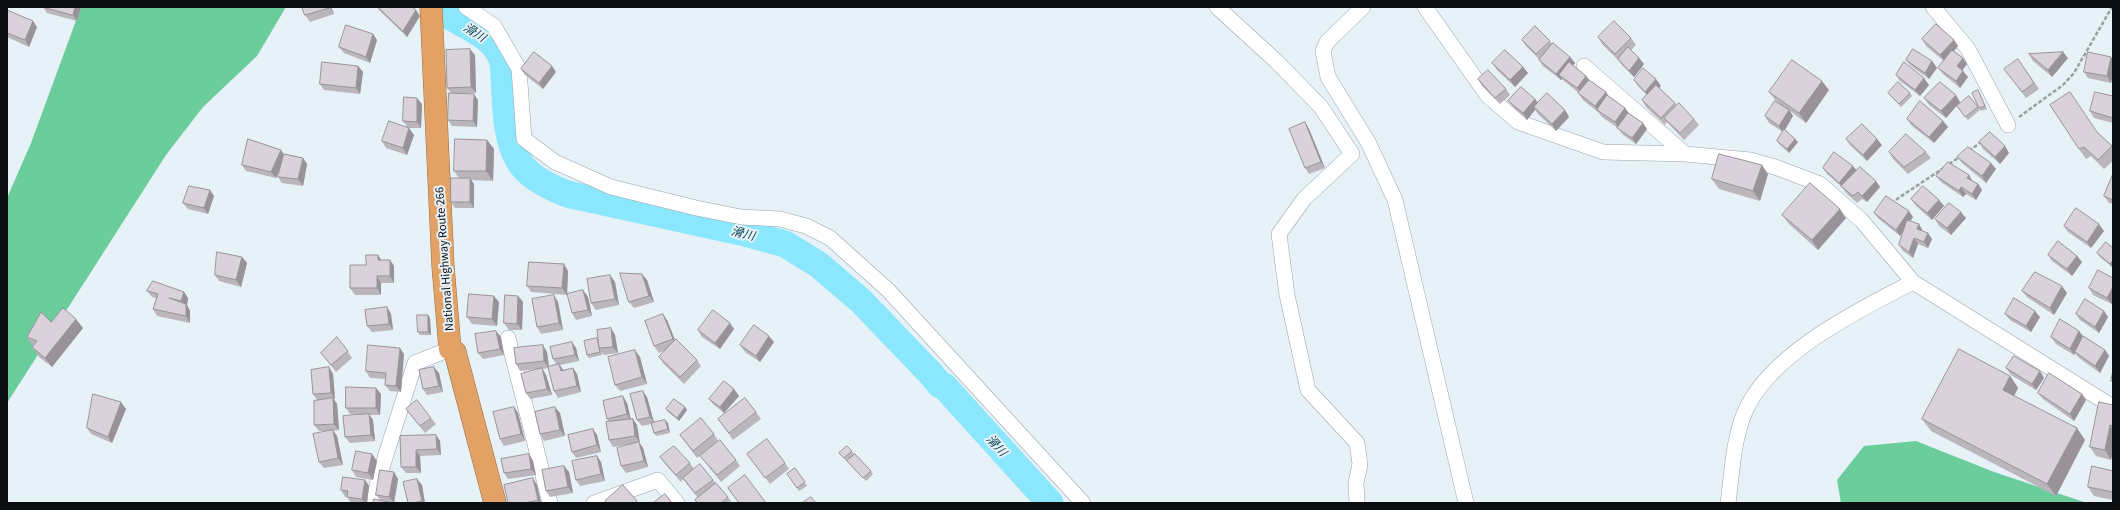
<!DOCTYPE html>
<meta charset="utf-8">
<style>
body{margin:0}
#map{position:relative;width:2120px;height:510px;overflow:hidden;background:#e7f1f8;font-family:Georgia,serif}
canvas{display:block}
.frame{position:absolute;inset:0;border:8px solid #0b0e10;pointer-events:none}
</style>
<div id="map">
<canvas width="2120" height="510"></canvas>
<div class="frame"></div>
</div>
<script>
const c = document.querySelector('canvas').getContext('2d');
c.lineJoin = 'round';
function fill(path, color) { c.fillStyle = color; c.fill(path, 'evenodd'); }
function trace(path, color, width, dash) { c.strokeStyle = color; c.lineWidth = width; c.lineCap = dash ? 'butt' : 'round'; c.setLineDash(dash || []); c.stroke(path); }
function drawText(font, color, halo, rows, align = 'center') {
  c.font = font + ' Georgia,"Noto Sans JP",serif'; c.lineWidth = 4; c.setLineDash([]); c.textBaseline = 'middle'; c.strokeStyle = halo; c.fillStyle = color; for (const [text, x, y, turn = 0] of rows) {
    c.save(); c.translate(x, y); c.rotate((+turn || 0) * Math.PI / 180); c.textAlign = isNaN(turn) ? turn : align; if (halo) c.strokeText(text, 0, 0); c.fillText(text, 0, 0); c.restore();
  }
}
const forest = new Path2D(`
 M81 7H286L257 56 203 107 166 155 7 403V198L31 143Z
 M1916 441 1994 472 2087 503H1841L1837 480 1864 446Z`);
const river = new Path2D(`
 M449 16C470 28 496 38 503 62 506 93 503 139 521 164 530 178 552 188 567 194L741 232 785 244 819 265 861 301 931 374 940 385 944 386 1050 503`);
const path = new Path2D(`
 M2019 117 2063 85 2074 73 2112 7
 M1969 151 1981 142
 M1949 164 1960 157
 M1891 203 1945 167`);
const street = new Path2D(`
 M466 7 494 26 519 69 524 139 555 162 611 187 696 208 741 217 780 219 806 226 830 238 888 290 1083 503
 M1217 7 1276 61 1321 107 1352 154 1304 199 1279 234 1287 295 1308 390 1357 443 1360 464 1356 483 1357 503
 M1363 7 1327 42 1323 51 1328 77 1368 142 1395 200 1466 503
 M1425 7 1487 95 1518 122 1603 152 1685 154 1750 160 1775 167 1820 184 1862 221 1913 282 2113 407
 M1933 7 1968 49 2008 125
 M1584 66 1685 154
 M508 338 550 503
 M374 503 378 480 415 363 450 349
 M594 503 658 480 677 503
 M1728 503C1732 473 1733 442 1744 414 1768 354 1859 310 1913 282`);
const highway = new Path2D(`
 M431 7 443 266 450 349 455 352 495 503`);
const wall = new Path2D(`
 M43 7H81L77 21 47 13Z
 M302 7H331L334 14 310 22 305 15Z
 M377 7H412L420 16 407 37 379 10Z
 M7 11 33 21 37 27 29 47 7 37Z
 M373 34 377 40 370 63 344 53 339 47Z
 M1598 37 1631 38 1636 45 1631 50 1639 58 1644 64 1634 77 1622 65 1619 61 1602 44Z
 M1922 39 1954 40 1958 46 1954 51 1967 64 1962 70 1968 77 1960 88 1943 74 1938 68 1944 61 1926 46Z
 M1522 40 1550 41 1552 44 1570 57 1575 63 1573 65 1586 76 1589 80 1606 92 1608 96 1625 108 1629 113 1647 129 1636 144 1622 134 1618 128 1602 117 1598 112 1583 100 1578 93H1579L1564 81 1562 79 1561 80 1543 66 1539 60V59L1526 46Z
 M2029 54 2068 58 2052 77 2033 61Z
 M475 55 476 93 464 94 478 100 477 127 452 126 448 120 451 93 447 88Z
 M2018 59 2039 89 2026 98 2009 75Z
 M1906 60 1932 61 1937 68 1929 79 1911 66Z
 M2113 60V74L2111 83 2088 78 2084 72Z
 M1492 63 1523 67 1528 73 1515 87 1497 70Z
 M358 66 363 72 360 94 324 90 320 84Z
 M521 69 556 72 543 89 525 75Z
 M1896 75 1929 85 1920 96 1900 81Z
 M1478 79 1506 89 1510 95 1500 104 1482 86Z
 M1634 80 1661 86 1659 88 1675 103 1677 106 1694 119 1699 125 1684 140 1667 122 1665 125 1646 107 1642 100 1647 95 1638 86Z
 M1829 90 1806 123 1790 111 1793 116 1785 130 1798 142 1789 153 1779 144 1777 141 1783 132 1769 123 1765 116 1781 105 1776 101 1769 92Z
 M1978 90 1980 94 1987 109 1981 111 1979 108Z
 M1888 93H1910L1912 96 1901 107 1891 96Z
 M1969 96 1980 110 1968 120 1959 109Z
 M2113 96V123L2094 118 2090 111Z
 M1924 98 1960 102 1946 118 1929 105Z
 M1508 101 1538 103 1565 110 1569 117 1556 131 1538 114 1535 110 1527 120 1513 107Z
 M422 104 421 128H408L403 121Z
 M1907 119 1943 121 1948 127 1934 143 1912 126Z
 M1305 122 1309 129 1325 168 1309 174 1305 168Z
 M2097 132 2113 147V161L2104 169 2091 156 2086 159 2079 149Z
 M414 135 407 155 386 148 382 141Z
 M1846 139 1882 145 1867 161 1850 145Z
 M487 140 494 149 493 181 471 180 474 184V208H455L451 202 459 178 454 171Z
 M1979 142 2005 146 2009 153 2000 164 1983 149Z
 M1889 152H1926L1931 158 1908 174 1893 159Z
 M284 154 303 158 307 164 303 186 282 183 278 177 280 168 276 178 246 171 242 165Z
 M1957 157 1996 169 1986 183 1962 163Z
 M1823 168 1856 170 1880 187 1867 202 1862 199 1857 203 1846 193 1842 187 1827 174Z
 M1768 174 1760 201 1719 189 1712 179Z
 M2113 174V204L2109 203 2104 196Z
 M1936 176 1973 181 1978 184 1982 190 1976 200 1966 194 1963 197 1941 182Z
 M214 196 208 214 188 209 183 203Z
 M1911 199 1939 200 1944 206 1932 220 1916 206Z
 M1874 213 1913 217 1910 221 1923 231 1928 233 1932 239 1928 248 1918 244 1913 258 1903 251 1899 245 1903 231 1900 236 1879 219Z
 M1782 215 1846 218 1818 250 1789 224Z
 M1966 218 1951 235 1939 226 1935 219Z
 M2064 226 2104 231 2091 248 2068 232Z
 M2113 248V267H2112L2100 257 2097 253Z
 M2048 255 2077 256 2082 262 2072 276 2052 261Z
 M242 257 247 263 241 287 219 281 215 275Z
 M381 260H390L394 266V283H381V295H355L350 288 366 265Z
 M568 271 567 295 531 292 527 286Z
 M2113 278V302L2112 304 2093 295 2089 288Z
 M647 280 654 302 634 308 629 302Z
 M615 282 619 305 596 310 591 303Z
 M583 290 588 297 592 316 576 320 572 313Z
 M147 291 184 292 188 298 187 305 190 311V323L157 316 153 309 156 298 152 297Z
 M2022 291 2067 293 2054 315 2027 297Z
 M518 296 523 302 522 330H509L504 323Z
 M499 302 497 326 472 324 467 317Z
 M558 302 563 330 541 334 537 327Z
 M387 307 391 314 393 330 372 332 367 326Z
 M2104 311 2108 317 2099 333 2080 320 2076 314Z
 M2005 314 2040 317 2031 332 2010 320Z
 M430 318 431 335H420L418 332Z
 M667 320 675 340 697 360 701 366 684 384 663 363 659 357 666 350 659 353 654 346Z
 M83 328 52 367 39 357 32 347 33 346 27 337Z
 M611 328 615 335 618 353 604 355 602 352V355L589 358 587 355Z
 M734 329 720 349 702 337 698 330Z
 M2079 331 2083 336 2105 350 2109 356 2100 373 2079 358 2075 353 2074 355 2056 344 2051 337Z
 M337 337 352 358 336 372 321 353Z
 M501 337 504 355 483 359 478 353Z
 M572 342 576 348 579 361 560 365 563 370 573 368 577 374 581 392 558 398 554 391 549 368 542 369 546 375 552 395 530 399 526 393 541 369 520 371 516 364 547 352 549 367 557 365 553 359Z
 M774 342 760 362 745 352 740 345Z
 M404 354 401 392 390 391 385 385 386 379 370 378 366 371Z
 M640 357 647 384 620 391 615 385Z
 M329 367 333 374 335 399 334 400 337 404 339 430 333 431 337 436 343 465 324 468 319 462 328 431H319L314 425 317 400 313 394Z
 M2006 368 2040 371 2044 378 2036 390 2011 375Z
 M439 373 443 392 427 395 423 389Z
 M2010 376 2018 388 2014 396 2085 440 2056 496 1931 431 1922 419Z
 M376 388 381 394 380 415H369L373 420 375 441 350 443 345 437 360 414H350L346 408Z
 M734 389 739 396 724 413 714 405 709 399Z
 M2038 393 2082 394 2086 400 2074 421 2043 399Z
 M647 397 654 422 668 423 670 433 656 436 654 433 651 424 642 426 637 420Z
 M627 403 631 419H633L637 425 639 443 643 448 648 467 626 473 621 466 631 444 613 447 609 440V422L607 419Z
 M2113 405V451L2111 460 2096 456 2090 447Z
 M514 407 518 413 525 441 504 446 500 439Z
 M685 407 687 410 679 421 668 412 666 409Z
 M126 409 112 443 91 434 87 428Z
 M406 409 431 418 436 424 425 433Z
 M756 412 761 419 733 440 718 419Z
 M560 413 565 436 544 441 540 434Z
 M593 429 597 435 601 452 576 458 572 452Z
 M714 434 718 441 697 458 680 435Z
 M436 435 440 441 441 455 420 456 421 473H406L401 467 400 436Z
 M852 451 854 454 871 471 873 474 866 481 847 461 850 458 846 461 839 453Z
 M529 454 533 461 536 475 508 479 504 473Z
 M597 456 601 462 605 481 580 486 576 480Z
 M700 456 736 460 740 466 721 482Z
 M660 457 690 463 694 469 713 480 728 497 732 503H697L695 500 698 498 683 479 681 482 665 464Z
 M752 460 785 463 789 469 770 484Z
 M377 461 373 480 356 477 352 470Z
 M564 466 569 472 573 493 550 497 546 491Z
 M795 468 807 486 799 491 787 474Z
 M2113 471V500L2094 496 2088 487Z
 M394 472 398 479 394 503 380 500 376 495Z
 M533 478 537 485 541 503H508Z
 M365 480 369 486 367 503H351L347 497H345L341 490Z
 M422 485 425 503H408Z`);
const shadedWall = new Path2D(`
 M75 7H81L77 21 73 15Z
 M329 7H331L334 14Z
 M416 10 420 16 407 37 403 31Z
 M33 21 37 27 29 47 25 40Z
 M373 34 377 40 370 63 366 57Z
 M1954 40 1958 46 1945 62 1940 55Z
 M470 49 475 55 476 93 471 87Z
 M2063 52 2068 58 2052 77 2048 70Z
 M1570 57 1575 63 1563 77 1559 75 1562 79 1561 80 1556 74Z
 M2111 57 2113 60V74L2111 83 2107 76Z
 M1639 58 1644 64 1634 77 1629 71Z
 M1963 58 1967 64 1961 72 1957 66Z
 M1932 61 1937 68 1929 79 1925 73Z
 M358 66 363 72 360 94 356 88Z
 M552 66 556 72 543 89 539 83Z
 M1523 67 1528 73 1515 87 1510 80Z
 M1963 71 1968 77 1960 88 1956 81Z
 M1586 76 1591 82 1581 94 1577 88Z
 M1924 78 1929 85 1920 96 1915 90Z
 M1656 79 1661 86 1649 98 1645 92Z
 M1822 81 1829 90 1806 123 1799 113Z
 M1606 92 1610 99 1598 111 1595 106Z
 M474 94 478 100 477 127 473 121Z
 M1956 95 1960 102 1946 118 1941 111Z
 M417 98 422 104 421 128 417 122Z
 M1535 99 1540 105 1534 107 1535 110 1527 120 1523 113Z
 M1625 108 1629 114 1619 129 1615 122Z
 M1565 110 1569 117 1556 131 1552 124Z
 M1789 110 1793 116 1783 133 1779 126Z
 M1943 121 1948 127 1934 143 1929 137Z
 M1305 122 1309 129 1325 168 1321 162Z
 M1643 123 1647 129 1636 144 1632 138Z
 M409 128 414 135 407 155 403 148Z
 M1795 139 1798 142 1789 153 1787 149Z
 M1877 139 1882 145 1867 161 1863 155Z
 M487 140 494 149 493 181 486 171Z
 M2005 146 2009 153 2000 164 1995 157Z
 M281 150 285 156 276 178 271 172Z
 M303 158 307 164 303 186 298 179Z
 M1991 163 1996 169 1986 183 1982 176Z
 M1762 165 1768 174 1760 201 1753 191Z
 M1853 166 1858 172 1844 189 1839 183Z
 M1969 175 1973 182 1967 178Z
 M470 178 474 184V208L470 202Z
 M1876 181 1880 187 1867 202 1862 196Z
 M1978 184 1982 190 1976 200 1972 194Z
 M1961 187 1966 194 1963 197 1959 191Z
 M210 190 214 196 208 214 204 208Z
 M1939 200 1944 206 1932 220 1927 213Z
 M1840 209 1846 218 1818 250 1812 240Z
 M1909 211 1913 217 1900 236 1896 230Z
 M1961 212 1966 218 1951 235 1947 228Z
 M1919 224 1923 231 1922 236 1917 229Z
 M2099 224 2104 231 2091 248 2087 242Z
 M1928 233 1932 239 1928 248 1924 242Z
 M1914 238 1918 244 1913 258 1909 252Z
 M378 255 382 261 378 260Z
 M2077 256 2082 262 2072 276 2067 269Z
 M242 257 247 263 241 287 236 280Z
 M390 260 394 266V283L390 276Z
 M2113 260V267H2112L2110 264Z
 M564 264 568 271 567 295 562 288Z
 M642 274 647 280 654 302 649 296Z
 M610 275 615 282 619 305 615 299Z
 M377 276 381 283V295L377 288Z
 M2062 286 2067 293 2054 315 2050 308Z
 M2113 287V302L2112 304 2107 298Z
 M583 290 588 297 592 316 588 310Z
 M184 292 188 298 187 305 190 311V323L186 316V307L181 301Z
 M554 295 558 302 563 330 559 323Z
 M494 296 499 302 497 326 492 319Z
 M518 296 523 302 522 330 517 324Z
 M387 307 391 314 393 330 389 324Z
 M2035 311 2040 317 2031 332 2026 326Z
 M2104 311 2108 317 2099 333 2095 327Z
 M663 314 667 320 677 345 673 339Z
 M428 315 430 318 431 335 428 332Z
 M76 319 83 328 52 367 45 358Z
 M730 323 734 329 720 349 715 343Z
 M611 328 615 335 618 353 613 347Z
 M496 331 501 337 504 355 500 349Z
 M2079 331 2083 337 2074 355 2070 349Z
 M769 336 774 342 760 362 756 356Z
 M572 342 576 348 579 361 575 355Z
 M543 345 547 352 549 368 544 361Z
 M400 348 404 354 401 392 396 386Z
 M635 350 640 357 647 384 642 377Z
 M2105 350 2109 356 2100 373 2095 366Z
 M559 364 564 371H561Z
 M329 367 333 374 335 399 331 393Z
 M434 367 439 373 443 392 439 386Z
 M542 368 546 375 552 395 547 389Z
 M573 368 577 374 581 392 577 386Z
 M2040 371 2044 378 2036 390 2032 384Z
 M2010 376 2018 388 2011 402 2003 390Z
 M376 388 381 394 380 415 376 408Z
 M734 389 739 396 724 413 720 407Z
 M643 391 647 397 654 423 650 417Z
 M2082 394 2086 400 2074 421 2070 414Z
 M623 396 627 403 631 421 627 414Z
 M333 398 337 404 339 430 334 424Z
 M121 402 126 409 112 443 108 437Z
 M514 407 518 413 525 441 521 434Z
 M555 407 560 413 565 436 560 430Z
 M685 407 687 410 679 421 677 418Z
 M369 414 373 420 375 441 371 435Z
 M633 419 637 425 640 443 635 436Z
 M665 420 668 423 670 433 668 429Z
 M2110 425 2113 429V451L2111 460 2105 450Z
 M2077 428 2085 440 2056 496 2047 484Z
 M593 429 597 435 601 452 597 445Z
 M333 430 337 436 343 465 338 458Z
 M436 435 440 441 441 455 437 449Z
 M639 442 643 448 648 467 644 461Z
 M416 450 420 456 421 473 416 467Z
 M372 454 377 461 373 480 368 473Z
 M529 454 533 461 536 475 531 469Z
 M597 456 601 462 605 481 601 474Z
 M564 466 569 472 573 493 568 487Z
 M394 472 398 479 394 503 389 497Z
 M533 478 537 485 541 503H539L538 500Z
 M417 479 422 485 425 503H423L422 501Z
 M365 480 369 486 367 503H364L362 499Z`);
const building = new Path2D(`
 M43 7H75L73 15Z
 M302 7H329V8L305 15Z
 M378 7H412L416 10 403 31Z
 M7 10 33 21 25 40 7 33Z
 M1614 21 1631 38 1615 54 1598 37Z
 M1936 24 1954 40 1940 55 1922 39Z
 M346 25 373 34 366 57 339 47Z
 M1535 26 1550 41 1536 54 1522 40Z
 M1553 43 1570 57 1556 74 1539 60Z
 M1628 47 1639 58 1629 71 1618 59Z
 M470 49 471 87 447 88 446 50Z
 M1913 49 1932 61 1925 73 1906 60Z
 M1505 50 1523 67 1510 80 1492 63Z
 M1952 50 1963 58 1957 66 1963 71 1956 81 1938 68Z
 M534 52 552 66 539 83 521 69Z
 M2063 52 2048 70 2029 54Z
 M2088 52 2111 57 2107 76 2084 72Z
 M2018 59 2034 83 2022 92 2004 69Z
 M1792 60 1822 81 1799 113 1769 92Z
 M322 62 358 66 356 88 320 84Z
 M1569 62 1586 76 1577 88 1559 75Z
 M1904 62 1924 78 1915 90 1896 75Z
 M1643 68 1656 79 1645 92 1634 80Z
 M1488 70 1506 89 1495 98 1478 79Z
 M1589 80 1606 92 1595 106 1578 93Z
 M1898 82 1910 93 1899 104 1888 93Z
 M1940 82 1956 95 1941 111 1924 98Z
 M1656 85 1675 103 1661 118 1642 100Z
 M1521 87 1535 99 1523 113 1508 101Z
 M1978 90 1985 106 1979 108 1972 93Z
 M2070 92 2097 132 2112 146 2098 160 2084 147 2079 149 2050 105Z
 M2095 92 2113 96V118L2090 111Z
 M449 93 474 94 473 121 448 120Z
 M1547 93 1565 110 1552 124 1534 107Z
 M1607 95 1625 108 1615 122 1597 110Z
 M1969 96 1978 107 1965 117 1957 106Z
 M404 97 417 98V122L403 121Z
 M1775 101 1789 110 1779 126 1765 116Z
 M1920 101 1943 121 1929 137 1907 119Z
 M1679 103 1694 119 1680 133 1664 118Z
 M1628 113 1643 123 1632 138 1617 128Z
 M389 121 409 128 403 148 382 141Z
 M1305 122 1321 162 1305 168 1289 129Z
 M1862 124 1877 139 1863 155 1846 139Z
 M1784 129 1795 139 1787 149 1777 141Z
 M1990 132 2005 146 1995 157 1979 142Z
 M1906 134 1926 152 1904 167 1889 152Z
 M248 139 281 150 271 172 242 165Z
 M455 139 487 140 486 171H454Z
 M1968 147 1991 163 1982 176 1957 157Z
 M1834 152 1853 166 1839 183 1823 168Z
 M284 154 303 158 298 179 278 177Z
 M1719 154 1762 165 1753 191 1712 179Z
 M1948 162 1969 175 1967 178 1978 184 1972 194 1961 187 1959 191 1936 176Z
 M1860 167 1876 181 1862 196 1858 192 1853 196 1841 186Z
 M2113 174V200L2104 196Z
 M451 178H470V202H451Z
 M1810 183 1840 209 1812 240 1782 215Z
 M189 186 210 190 204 208 183 203Z
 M1923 186 1939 200 1927 213 1911 199Z
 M1886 196 1909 211 1896 230 1874 213Z
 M1949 203 1961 212 1947 228 1935 219Z
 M2076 208 2099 224 2087 242 2064 226Z
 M1907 220 1919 224 1917 229 1928 233 1924 242 1914 238 1909 252 1899 245Z
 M2058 241 2077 256 2067 269 2048 255Z
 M2106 242 2113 248V260L2110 264 2097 253Z
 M217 252 242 257 236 280 215 275Z
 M366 255H378V260H390V276H377V288H350V265H366Z
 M529 262 564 264 562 288 527 286Z
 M2098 270 2113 278V287L2107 298 2089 288Z
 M2035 272 2062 286 2050 308 2022 291Z
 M620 273 642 274 649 296 629 302Z
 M610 275 615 299 591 303 587 279Z
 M153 281 184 292 181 301 169 298 186 304V316L153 309 158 294 147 291Z
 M583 290 588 310 572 313 567 294Z
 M469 294 494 296 492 319 467 317Z
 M505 295 518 296 517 324 504 323Z
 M554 295 559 323 537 327 532 299Z
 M2014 298 2035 311 2026 326 2005 314Z
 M2085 299 2104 311 2095 327 2076 314Z
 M387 307 389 324 367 326 365 310Z
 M63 308 76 319 45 358 32 347 37 341 27 337 41 312 51 322Z
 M713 310 730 323 715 343 698 330Z
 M663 314 673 339 654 346 645 321Z
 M417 315H428V332H418Z
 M2060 319 2079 331 2070 349 2051 337Z
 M754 325 769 336 756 356 740 345Z
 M611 328 613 347 599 348 597 330Z
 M496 331 500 349 478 353 475 334Z
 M2083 336 2105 350 2095 366 2075 352Z
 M337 337 348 351 331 365 321 353Z
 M597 338 600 352 587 355 584 341Z
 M676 339 697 360 680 377 659 357Z
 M572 342 575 355 553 359 550 347Z
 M368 345 400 348 396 386 385 385 386 373 366 371Z
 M543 345 544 361 516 364 514 348Z
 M1959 349 2010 376 2003 390 2077 428 2047 484 1922 419Z
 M635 350 642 377 615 385 608 357Z
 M2014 356 2040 371 2032 384 2006 368Z
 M559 364 561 371 573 368 577 386 554 391 548 367Z
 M329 367 331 393 313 394 311 370Z
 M434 367 439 386 423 389 419 370Z
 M542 368 547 389 526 393 521 374Z
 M2113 371V381H2111Z
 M2049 373 2082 394 2070 414 2038 393Z
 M724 381 734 389 720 407 709 399Z
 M346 387 376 388V408H346Z
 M643 391 650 417 637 420 630 394Z
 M93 394 121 402 108 437 87 428Z
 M623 396 627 414 607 419 603 401Z
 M333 398 334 424 314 425V401Z
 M745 398 756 412 729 433 718 419Z
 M674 399 685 407 677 418 666 409Z
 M417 400 431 418 420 426 406 409Z
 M2099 402 2113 405V426L2110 425 2105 450 2090 447Z
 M514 407 521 434 500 439 493 412Z
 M555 407 560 430 540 434 535 412Z
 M369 414 371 435 345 437 343 416Z
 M701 418 714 434 693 451 680 435Z
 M633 419 635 436 609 440 606 422Z
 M665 420 668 429 654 433 651 423Z
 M593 429 597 445 572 452 568 435Z
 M333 430 338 458 319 462 313 434Z
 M436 435 437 449 416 450V467H401L400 436Z
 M767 439 785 463 765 478 747 454Z
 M720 440 736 460 717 475 700 456Z
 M639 442 644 461 621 466 617 448Z
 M674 446 690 463 676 475 660 457Z
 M847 446 852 451 844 458 839 453Z
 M356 451 372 454 368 473 352 470Z
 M529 454 531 469 504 473 501 459Z
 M855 454 871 471 863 478 847 461Z
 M597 456 601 474 576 480 572 461Z
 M700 464 713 480 695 493 683 478Z
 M564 466 568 487 546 491 542 470Z
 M2092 466 2113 471V492L2088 487Z
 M795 468 805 482 797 488 787 474Z
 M380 470 394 472 389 497 376 495Z
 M745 475 766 503H739L728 488Z
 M343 477 365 480 362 499 347 497 348 491 341 490Z
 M533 478 538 500 525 503H508L504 485Z
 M417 479 422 501 413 503H408L403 482Z
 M716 483 728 497 721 503H698L695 500Z
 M623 485 637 501 635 503H607L605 501Z
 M665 494 672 503H653Z
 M811 497 816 503H802Z
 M374 499 393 503H373Z`);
const streetNames = [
 ["National Highway Route 266",444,259,-94]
];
const waterNames = [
 ["滑川",475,32,32],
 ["滑川",743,233,14],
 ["滑川",997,445,48]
];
fill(forest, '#6ccd9c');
trace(river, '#8ae7fe', 27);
trace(street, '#9aa3ab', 16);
trace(highway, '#976e47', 23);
trace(path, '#99a1a6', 2.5, [4, 2]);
trace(street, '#fff', 15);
trace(highway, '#e2a265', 22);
fill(wall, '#bbb5bc');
fill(shadedWall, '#999399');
fill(building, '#dad2db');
trace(building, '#999399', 1);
drawText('11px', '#0b0e10', '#e7f1f8', streetNames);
drawText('italic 12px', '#094450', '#e7f1f8', waterNames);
</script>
